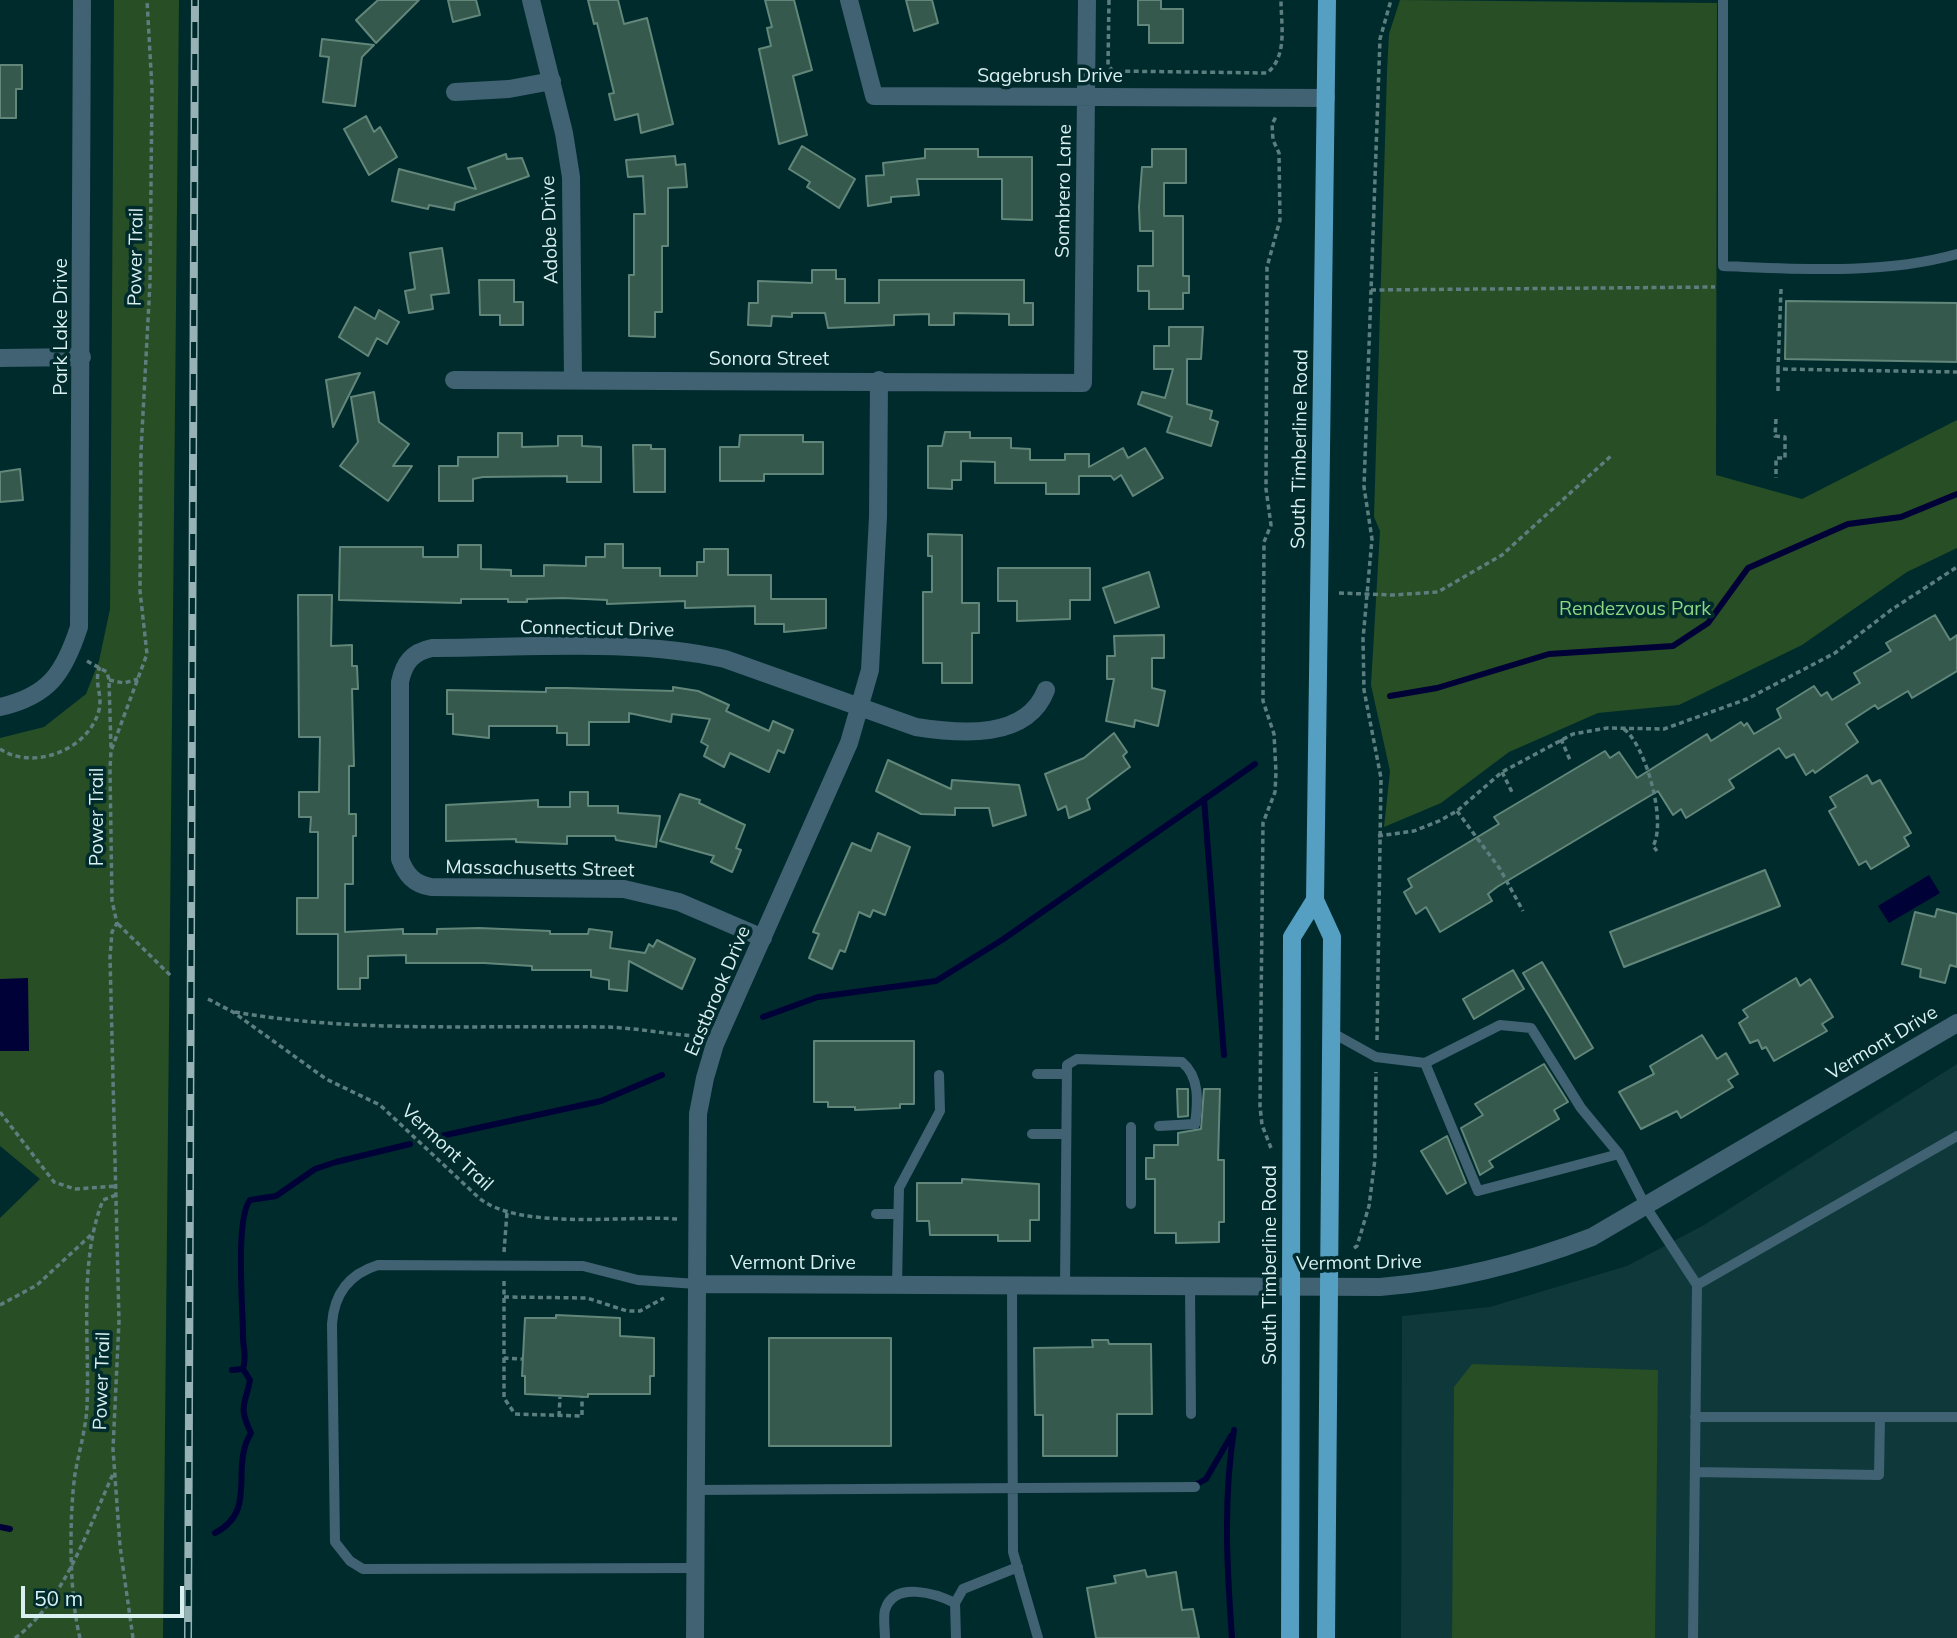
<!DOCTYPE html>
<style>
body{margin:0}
#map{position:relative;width:1957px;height:1638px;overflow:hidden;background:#002b2d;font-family:Mulish,sans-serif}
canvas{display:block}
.scale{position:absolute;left:21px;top:1586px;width:163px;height:32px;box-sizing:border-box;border:4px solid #d9eff0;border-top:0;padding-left:9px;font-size:21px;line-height:24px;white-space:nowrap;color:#d9eff0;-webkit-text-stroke:5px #002b2d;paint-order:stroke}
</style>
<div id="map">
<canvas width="1957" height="1638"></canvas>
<div class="scale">50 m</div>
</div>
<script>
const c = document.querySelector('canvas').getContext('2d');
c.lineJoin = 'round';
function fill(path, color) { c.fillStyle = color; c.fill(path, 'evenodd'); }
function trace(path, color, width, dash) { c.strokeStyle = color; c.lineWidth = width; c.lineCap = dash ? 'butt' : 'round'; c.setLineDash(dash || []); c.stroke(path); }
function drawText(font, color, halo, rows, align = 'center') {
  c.font = font + ' Mulish,sans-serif'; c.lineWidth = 7; c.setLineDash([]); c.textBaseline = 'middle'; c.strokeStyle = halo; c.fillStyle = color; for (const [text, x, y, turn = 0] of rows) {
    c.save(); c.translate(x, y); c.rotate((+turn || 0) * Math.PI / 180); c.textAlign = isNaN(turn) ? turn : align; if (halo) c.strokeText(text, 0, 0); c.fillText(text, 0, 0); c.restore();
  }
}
const built = new Path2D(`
 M1957 1064V1638H1401L1402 1316 1490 1307 1627 1266 1704 1225Z`);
const green = new Path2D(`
 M114 0H179L163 1638H0V1218L40 1179 0 1146V738L44 727 86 694 99 661 110 609Z
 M1400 0 1717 3 1716 475 1802 499 1957 420V548L1907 572 1802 645 1679 705 1598 713 1509 752 1441 803 1384 827 1390 771 1371 685 1380 531 1374 517 1387 72 1389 34Z
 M1472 1364 1658 1370 1655 1638H1452L1454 1387Z`);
const water = new Path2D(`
 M1929 875 1940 893 1889 923 1878 906Z
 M28 978 29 1051H0V979Z`);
const stream = new Path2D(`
 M1390 696 1437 688 1549 654 1673 646 1708 623 1748 568 1848 524 1901 517 1957 494
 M1204 799 1224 1055
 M763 1017 818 997 936 981 1002 940 1255 764
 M432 1138 601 1101 662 1075
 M232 1370 243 1369
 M1197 1484 1206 1479 1231 1436
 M0 1527 10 1529
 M215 1533C259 1510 229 1469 251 1433 238 1406 245 1406 250 1380L243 1369C247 1356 243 1349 243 1337 243 1309 235 1219 250 1200L276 1196 315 1169 336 1162 410 1144
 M1232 1638C1227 1569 1223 1499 1234 1430`);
const building = new Path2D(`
 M378 0H419L376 43 356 20Z
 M448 0H476L480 15 453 22Z
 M588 0H618L624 24 647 18 673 124 641 133 638 114 615 120 609 94 614 93 597 23 594 24Z
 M765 0H794L812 70 793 76 807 135 779 144 759 49 771 46 767 28 772 27Z
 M906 0H932L938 23 914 31Z
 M1138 0H1161V9H1183V43H1149V25H1138Z
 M322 39 374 45 362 57 355 106 323 102 329 57 320 56Z
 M0 65H22V89H16V118H0Z
 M366 116 374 132 380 127 397 157 369 175 344 129Z
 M802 146 855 179 839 208 807 187 810 182 789 169Z
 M925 149H978V157H1032V220L1002 219V179H917L919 195 891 197V202L868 206 866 176 884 175 883 163 925 158Z
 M1152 149H1186V183H1164V216H1183V276H1189V293H1183V309H1149V291H1138V266H1153V231H1140L1139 207 1142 167H1152Z
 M506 154 507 159 522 158 529 176 455 203 454 210 429 205 428 209 392 201 399 169 476 189 468 168Z
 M675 156 676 165 685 164 687 187 668 188V246H662V312H655V337L629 336V275H634V214H645L643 176 628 177 626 160Z
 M442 248 449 293 431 295 433 309 409 313 405 291 415 289 410 253Z
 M812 270H836V279H845V303H879V280H1024V303H1033V325H1009V314L954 313V325H929V314L894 315V325L828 328 825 313H792V317L772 316 771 326 748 325 749 303H758V281L812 283Z
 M479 280H514V302H523V325H500V315H480Z
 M1786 301 1957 303V362L1785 359Z
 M355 307 375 319 379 310 399 322 387 344 377 338 368 356 339 337Z
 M1169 327H1203L1201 359H1187V404L1212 411 1210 419 1218 422 1211 446 1167 432 1172 417 1138 404 1142 392 1165 398 1173 369H1154V346H1169Z
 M360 373 333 427 326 380Z
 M374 392 379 422 409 444 393 466H412L388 501 340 466 358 442 351 397Z
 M945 432H970V438H1011V448L1030 449V460H1065V454H1089V467L1123 448 1128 458 1145 448 1163 478 1133 496 1121 475 1114 480 1111 476H1079V494H1046V483H995V462L961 461V480H952V489L928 488V446H942Z
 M498 433H522V447L558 446V436H582V446L601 447V482H567V476L483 477 473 479V501H439V466H458V457H498Z
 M740 435H803V442H823V474H764V481H720V447H739Z
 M633 445H651V449H665V492H634Z
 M20 469 23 500 0 502V472Z
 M928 534 962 535V603H979V633H972V683H942V663H923V592H932V556H928Z
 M605 544H623V568H660V576H697V562H704V549H728V575H771V599H826V628L784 632V624H755V606L685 608V601L607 604V600L563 598 527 599V602H508V599H461V603L339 600 340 547H423V557H458V545H481V569L511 570V576H544V565L586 566V557H605Z
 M998 568H1090V600H1070V619L1017 621V601H998Z
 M1149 572 1159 607 1115 623 1103 588Z
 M298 595H332L331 646 352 645V666H357L358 689H352L354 766H349V814H356V836H353V884H345V932L403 929V934H437V929L479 928 550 931V934H588L589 929 612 932 610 948 645 953 649 944 653 947 657 940 695 959 682 989 629 961 627 991 609 989V980L591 977V970H532V966L484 963H406V955L368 956V978H360V989H338V934H297V898H318V832H310L311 817H299V792H319L320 737H299Z
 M1935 615 1950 640 1957 635V671L1912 698 1908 691 1878 709 1875 705 1846 724 1858 742 1815 773 1813 770 1806 775 1794 754 1786 758 1779 748 1729 780 1734 788 1686 818 1681 809 1673 815 1658 791 1497 887 1488 894 1492 901 1440 932 1426 907 1416 914 1404 892 1412 887 1408 879 1499 824 1494 817 1605 751 1610 758 1619 752 1637 778 1707 734 1711 741 1741 722 1744 726 1747 723 1754 734 1781 718 1777 709 1814 686 1821 696 1827 692 1832 700 1860 683 1854 673 1891 651 1886 643Z
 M1164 635V658H1152V688L1165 691 1158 726 1135 720 1134 727 1106 721 1114 679H1107V656H1115L1114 636Z
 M673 687 698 691 729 705 726 711 769 731 773 721 793 730 784 753 778 750 769 772 730 753 724 767 704 756 708 746 701 742 710 719 672 714 671 722 629 713V722H589V745H567V733H557V726H489V738L453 734V714H447V690L546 692V688H567L673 691Z
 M1114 733 1127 752 1123 756 1130 767 1087 799 1090 809 1069 818 1066 806 1058 810 1045 774 1084 758Z
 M888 760 951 789 952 780 1019 785 1026 815 993 826 989 808H955V815L921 814 876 791Z
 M1867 775 1872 784 1880 780 1911 833 1904 837 1909 846 1871 869 1866 861 1859 865 1829 811 1836 807 1830 797Z
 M570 792H588V806H618V813L660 816 656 847 616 840 615 836H567V844L516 842V839L446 841V805L538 800V807H570Z
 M680 794 700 800 699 803 745 825 736 848 741 850 732 872 711 862 714 856 660 841Z
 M878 833 910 847 885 915 873 910 870 917 859 912 845 952 840 950 832 969 809 958 819 934 813 932 852 843 871 851Z
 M1765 870 1780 906 1624 967 1610 932Z
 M1937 909 1957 914V967L1950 965 1945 983 1920 977 1921 969 1902 964 1915 912 1935 917Z
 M1542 962 1593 1048 1575 1059 1523 973Z
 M1513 970 1524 989 1474 1019 1463 999Z
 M1796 978 1800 986 1810 979 1833 1017 1822 1024 1827 1031 1774 1061 1766 1047 1762 1049 1758 1040 1750 1043 1739 1023 1748 1017 1743 1010Z
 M1702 1035 1717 1059 1726 1053 1738 1074 1728 1080 1733 1087 1681 1118 1677 1111 1641 1129 1619 1092 1654 1074 1650 1066Z
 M814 1041H914V1104H900V1108L855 1110V1107H828V1102H814Z
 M1544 1064 1568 1102 1554 1110 1559 1119 1489 1161 1493 1167 1480 1175 1461 1128 1483 1115 1475 1104Z
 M1177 1089H1188V1116L1178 1117Z
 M1204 1089H1220L1218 1160H1224V1222H1219V1242L1176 1243V1233H1155V1179H1146V1158H1154V1145H1178V1133L1201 1129Z
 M1447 1136 1466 1183 1447 1194 1421 1151Z
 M962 1179 1039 1184V1220H1030V1241H998V1235H930L929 1221H917V1183H962Z
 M556 1315 620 1318V1336L654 1338V1376H650V1394H588V1397L525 1394V1376H522L525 1318H556Z
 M769 1338H891V1446H769Z
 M1092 1340H1108L1109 1344H1151L1152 1414H1117V1456H1043V1415H1035L1034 1348 1093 1347Z
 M1145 1570 1147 1577 1176 1572 1182 1610 1193 1609 1199 1638H1096L1087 1588 1116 1583 1114 1576Z`);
const path = new Path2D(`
 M1109 0 1108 65 1113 71 1267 73C1288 56 1281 25 1281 0
 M1781 289 1778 369 1957 372
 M1371 290 1715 287
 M1778 391V369
 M1776 419 1775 436 1785 437V458H1776V478
 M1339 593 1393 595 1438 592 1502 555 1612 455
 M87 661 107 672 109 680 111 749
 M109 680 124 683 138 679
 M1624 729C1646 746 1667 822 1653 846L1657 851
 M1561 739 1570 760
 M0 749C33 771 89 750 99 710 103 694 93 682 100 667
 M1502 772 1513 794
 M1457 811 1500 869 1523 911
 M1378 836 1414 831 1439 821 1457 811 1502 772 1573 734 1607 728 1664 729 1747 699 1835 653 1891 610 1957 567
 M118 924 171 976
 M208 999 233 1012 326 1079 380 1105 479 1198C520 1231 625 1215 678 1219
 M235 1012C355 1033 479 1025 601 1027 632 1027 664 1034 696 1036
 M1377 1040 1381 778 1364 690 1363 639 1372 539 1364 487 1380 39 1391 0
 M0 1112 54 1182 75 1189 116 1186
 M1271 1148 1262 1125 1260 1106 1263 823 1275 792 1276 772 1274 734 1263 701 1264 542 1271 525 1266 489 1267 267 1280 220 1279 153 1273 140 1272 124 1277 115
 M1354 1248 1357 1246 1369 1206 1375 1159 1376 1072
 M504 1252 507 1212
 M1269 1257 1271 1231
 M504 1281V1358L522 1359
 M504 1297 587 1298 627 1311H640L664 1298
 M0 1305 37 1285 92 1234
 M504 1358V1398L515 1414 582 1416V1397
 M559 1416 560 1397
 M15 1638C64 1603 89 1526 114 1472
 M80 1638C69 1595 69 1518 75 1474 79 1451 86 1429 87 1406 90 1340 78 1263 103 1200L116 1195
 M133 1638 120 1546 113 1449 119 1321 110 957 112 932 117 923 112 901 110 769 111 751 147 654 140 591 141 451 150 283 152 89 147 0`);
const service = new Path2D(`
 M1723 0V266C1799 269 1882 275 1957 254
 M1331 1032 1376 1057 1425 1063 1500 1025 1531 1028 1581 1108 1619 1154
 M1425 1063 1478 1191 1619 1154 1646 1207 1697 1285 1693 1638
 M1037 1074H1065
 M1131 1127V1204
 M1032 1134H1065
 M876 1214H897
 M897 1285 899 1188 940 1111 939 1075
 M1012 1285 1013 1552 1038 1638
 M1065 1285 1067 1065 1077 1059 1182 1062C1200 1077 1198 1102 1195 1124L1159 1126
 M1190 1285 1191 1414
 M1697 1285 1957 1136
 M1695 1417H1957
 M1695 1472 1879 1475 1880 1418
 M695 1490 1195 1487
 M695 1568 363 1569 350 1561 335 1542 332 1324C334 1294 349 1274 378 1265L583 1266 638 1280 697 1284
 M885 1638C885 1630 883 1617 885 1610 894 1580 937 1594 955 1603
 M956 1638 955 1603 963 1589 1018 1567`);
const minor = new Path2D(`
 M531 0 564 133 571 177 573 380
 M849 0 874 96 1326 98
 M455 92 509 89 552 81
 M0 358 82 357
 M454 380 1083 383 1087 0
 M0 707C49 696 64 673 79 627L82 0
 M763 938 679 902 624 889 431 887C414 884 406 875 400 859V682C404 663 412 652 432 648 528 648 630 638 725 659L916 727C960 734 1027 740 1046 690
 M697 1284 1380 1287C1455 1281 1522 1264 1592 1237L1957 1023
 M695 1638 698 1114 705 1078 715 1044 849 743 870 670 878 517 879 380`);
const primary = new Path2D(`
 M1290 1638 1292 937 1315 900
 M1326 1638 1332 937 1315 900 1327 0`);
const rail = new Path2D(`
 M188 1638 195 0`);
const streetNames = [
 ["Sagebrush Drive",1050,76],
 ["Sombrero Lane",1064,191,-89],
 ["Adobe Drive",550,230,-92],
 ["Power Trail",136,257,-89],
 ["Park Lake Drive",61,327,-90],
 ["Sonora Street",769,359],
 ["South Timberline Road",1300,449,-89],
 ["Connecticut Drive",597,629,1],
 ["Power Trail",97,817,-90],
 ["Massachusetts Street",540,869,1],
 ["Eastbrook Drive",718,991,-67],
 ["Vermont Drive",1882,1043,-31],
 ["Vermont Trail",447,1148,43],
 ["Vermont Drive",793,1263],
 ["Vermont Drive",1359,1263,-1],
 ["South Timberline Road",1270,1265,-90],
 ["Power Trail",102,1381,-88]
];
const parkNames = [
 ["Rendezvous Park",1635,609]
];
fill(built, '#0e383a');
fill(green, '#274e24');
fill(water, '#000136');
trace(stream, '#000136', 6);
fill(building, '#35594d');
trace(building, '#62877a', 2);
trace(path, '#5c7e7f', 3.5, [5, 3.5]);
trace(service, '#406273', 10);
trace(minor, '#406273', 18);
trace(primary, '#559fc2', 18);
trace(rail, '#96b2b4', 8);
trace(rail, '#002b2d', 5, [16]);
drawText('19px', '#d9eff0', '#002b2d', streetNames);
drawText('19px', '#8cd885', '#002b2d', parkNames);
</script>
